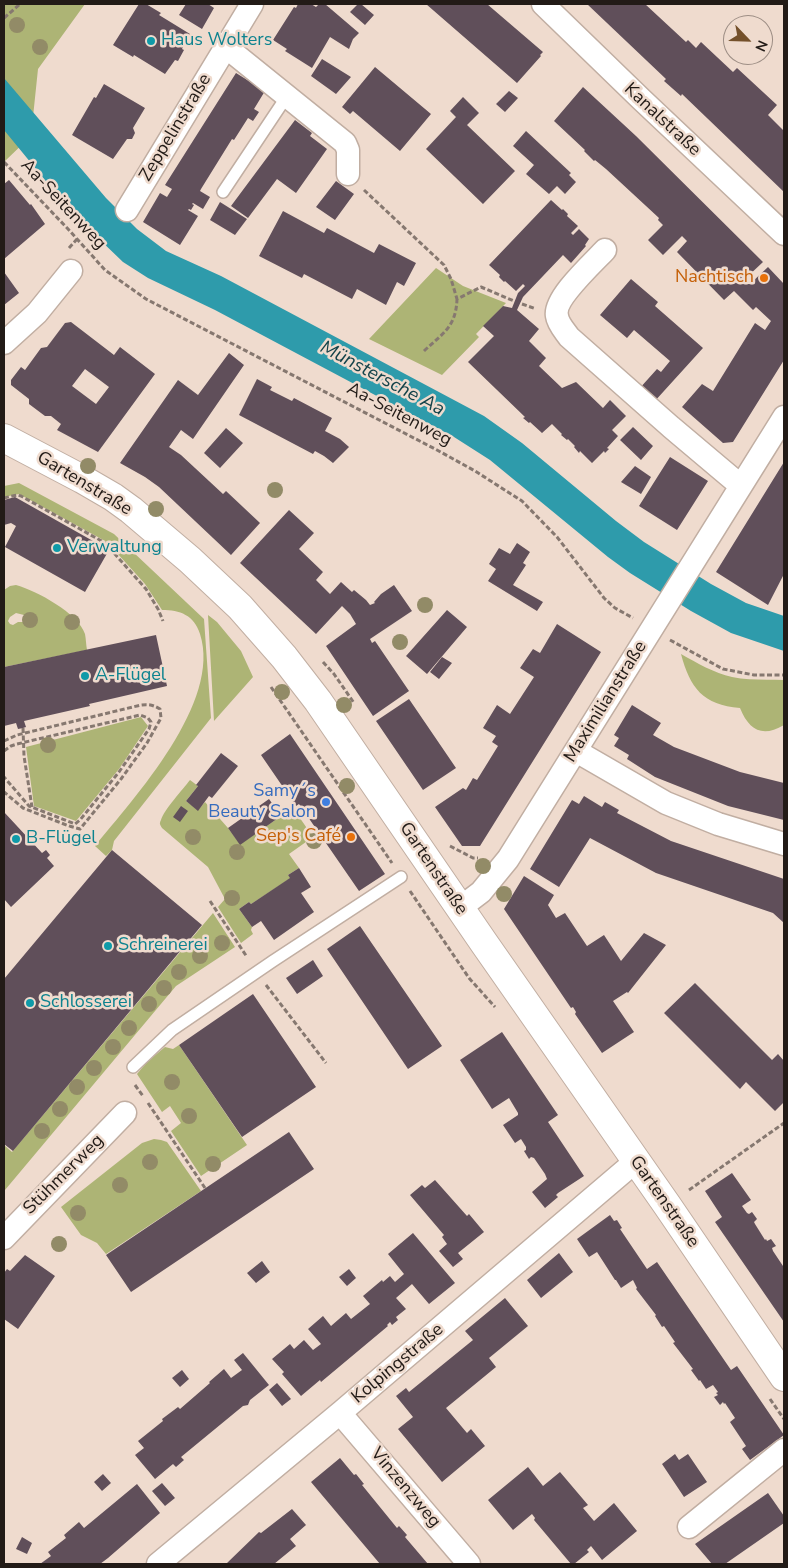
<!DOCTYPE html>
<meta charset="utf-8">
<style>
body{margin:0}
#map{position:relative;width:788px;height:1568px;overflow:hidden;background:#efdbce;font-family:"Nunito Sans",sans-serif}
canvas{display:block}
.frame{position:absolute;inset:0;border:5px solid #221b17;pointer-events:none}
.north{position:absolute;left:723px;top:15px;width:50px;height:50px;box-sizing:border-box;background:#efdbce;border:1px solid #9d8e85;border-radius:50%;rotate:114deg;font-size:14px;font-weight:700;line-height:20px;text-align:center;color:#221b17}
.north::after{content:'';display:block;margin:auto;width:18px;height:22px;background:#74502a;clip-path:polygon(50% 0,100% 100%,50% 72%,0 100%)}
</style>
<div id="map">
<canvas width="788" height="1568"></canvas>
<div class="frame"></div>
<div class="north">N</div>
</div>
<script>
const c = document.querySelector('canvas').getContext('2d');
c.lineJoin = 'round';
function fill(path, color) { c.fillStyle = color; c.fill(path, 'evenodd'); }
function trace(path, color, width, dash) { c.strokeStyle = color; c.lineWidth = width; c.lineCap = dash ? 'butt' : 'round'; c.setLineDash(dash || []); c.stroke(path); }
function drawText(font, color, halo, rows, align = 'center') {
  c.font = font + ' "Nunito Sans",sans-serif'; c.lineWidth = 5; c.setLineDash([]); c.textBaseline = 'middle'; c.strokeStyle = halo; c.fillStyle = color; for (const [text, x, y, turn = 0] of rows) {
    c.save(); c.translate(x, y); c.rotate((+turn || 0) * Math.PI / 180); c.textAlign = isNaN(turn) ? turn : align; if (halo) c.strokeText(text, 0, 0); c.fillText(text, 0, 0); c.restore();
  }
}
const green = new Path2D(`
 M4 4H85L38 69 31 136 4 162Z
 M436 268 463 286 506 303 476 334 479 337 442 375 369 339Z
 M19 483 114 534 204 619 211 718 114 841 112 850 106 856 95 846C135 797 222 702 200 634 194 615 180 610 162 610L145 584 107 542 19 494 4 497V486Z
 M16 585C37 591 78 613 85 634 86 639 86 645 87 650L4 667V590L10 586ZM16 613 24 615 25 619 23 622H18L13 625 10 624 8 621 10 617Z
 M208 615 217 622 241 651 253 677 214 721Z
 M681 654C697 663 714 673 732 677 749 681 767 679 784 680V725C762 738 749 730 740 708 703 705 690 688 681 654Z
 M141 717 148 726 119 769 76 821 34 806 26 747Z
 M190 780 198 786 186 801 198 810 205 802 228 828 240 844 293 808 313 837 289 854 299 868 288 875 291 878 251 904 249 902 239 909 252 927 251 930 253 934 241 943 218 907 225 899 208 867 162 828C160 824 159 824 161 820 164 810 183 789 190 780Z
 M213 913 235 947 176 986 5 1190 4 1189V1145L12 1152Z
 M179 1045 247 1145 201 1176 171 1131 181 1123 170 1106 162 1112 137 1074 147 1062 165 1047 173 1049Z
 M154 1139 161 1140 167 1142 201 1191 106 1254 97 1243 81 1235 61 1207 142 1143Z`);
const water = new Path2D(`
 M4 78 106 198 137 229 166 251 221 276 484 416 522 443 616 521 644 542 711 584 746 603 784 616V651L731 633 691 611 630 573 608 557 490 460 454 437 215 310 148 278 123 262 72 213 4 130Z`);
const building = new Path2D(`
 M139 4H146L161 13 159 15 190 34 182 49 184 50 178 61 175 60 165 74 134 55 133 57 113 45Z
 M186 4H208L214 8 202 29 179 15Z
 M298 4H311L316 7 319 4H325L359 33 353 39 349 49 330 37 312 68 285 51 287 49 273 40 294 7 296 8Z
 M358 4H361L374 15 365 25 350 12Z
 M426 4H487L543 52 540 55 541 56 517 83Z
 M587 4H645L686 42 688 40 696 48 701 42 733 72 737 68 777 105 768 115 784 131V192L682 94 681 96 664 81 666 79Z
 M322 59 351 77 336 94 311 76Z
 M375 67 431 114 400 151 353 111 350 114 342 107Z
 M236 73 265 91 254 109 259 112 253 121 248 118 234 140 232 139 201 189 200 191 210 197 203 209 193 203 192 204 194 205 191 210 189 209 188 210 198 216 180 245 143 222 160 193 167 197 172 189 165 185Z
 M104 84 145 108 133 128 135 133 132 139H127L113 159 72 135 94 97 96 98Z
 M583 87 636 136 763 262 746 278 751 283 768 267 784 284V360L733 442 723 443 682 407 702 384 713 391 755 323 765 330 771 321 756 307 753 310 734 291 724 300 677 252 687 241 682 236 663 255 648 240 663 225 658 220 659 218 606 169 595 160 594 161 584 151 585 150 554 121Z
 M509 91 518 98 505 112 496 104Z
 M463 97 479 113 467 125 515 171 483 204 426 149 456 117 450 111Z
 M295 120 312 133 310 136 327 149 296 193 277 179 248 218 231 206Z
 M526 131 571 173 569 175 576 182 565 194 557 186 549 194 526 174 534 165 513 146Z
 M9 180 30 205 31 204 45 224 4 259V184Z
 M336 181 354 194 335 220 316 207Z
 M551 200 562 210 563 209 568 214 567 216 578 226 571 233 573 235 579 229 589 239 585 245 586 246 571 263 563 255 523 297 517 310 539 329 529 341 546 358 539 366 562 388 576 382 603 408 610 400 626 416 612 430 618 436 607 448 609 449 605 453 604 451 592 463 580 451 579 453 574 447 575 446 568 439 567 440 561 435 562 434 552 424 542 433 530 422 529 423 523 418 525 417 468 362 494 336 483 326 503 306 512 308 518 293 525 286 523 284 516 291 505 281 504 282 499 277 500 275 489 265Z
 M220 202 247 219 235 235 210 220Z
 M283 211 324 233 327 228 374 253 379 244 416 263 404 286 397 282 386 305 357 289 352 299 304 274 302 278 259 256Z
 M4 272 19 293 4 305Z
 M631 279 658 302 655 306 703 348 654 402 639 389 657 369 661 372 670 361 634 330 627 338 600 315Z
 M71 322 114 355 120 347 155 374 98 452 57 430 61 424 51 416H45L29 404V399L11 385V380L21 367 25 370 41 348 47 347 65 323ZM85 369 109 387 96 404 72 386Z
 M229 353 244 365 193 439 181 430 169 447 181 455 223 494 226 491 260 523 231 555 159 487 145 477 120 463 178 380 198 395Z
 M257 379 272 387 270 390 292 401 294 398 332 418 325 431 340 439 349 447 333 463 324 456 315 451 313 454 239 415Z
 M633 427 653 446 641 460 620 440Z
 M226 428 243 443 220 468 204 453Z
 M670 457 708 481 677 530 639 506Z
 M784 462V574L768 605 716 572Z
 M635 466 651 477 641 494 621 482Z
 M15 497 109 550 85 592 5 547 16 526 11 523 4 525V500Z
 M289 510 314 533 299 549 323 572 316 580 330 594 341 582 352 592 354 590 366 600 370 605 375 603 374 602 381 594 394 585 412 611 370 639 372 643 375 641 409 691 373 716 326 646 356 624 350 614 342 606 316 634 240 563Z
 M517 543 530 552 523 563 526 565 513 585 543 602 537 611 488 581 496 569 489 564 499 548 510 554Z
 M447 610 467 627 427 674 406 656Z
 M557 624 601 652 480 846H462L435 807 463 788 466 790 473 778 477 780 498 746 492 742 496 736 483 728 497 705 510 714 534 677 520 668 533 649 540 653Z
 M156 635 167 686 89 704 90 706 24 721 26 727 23 728 18 729 16 723 4 726V667Z
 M442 657 452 663 439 679 430 672Z
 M409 699 456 768 423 790 376 721Z
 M632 705 661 723 653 735 674 747 740 772 784 783V820L728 806 655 777 627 759 629 755 614 746 619 738 614 735Z
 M290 734 385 874 359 891 299 804 296 806 261 755Z
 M221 753 238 766 212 798 209 796 198 811 186 801 198 786 196 785Z
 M584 796 602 807 605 802 619 810 617 813 671 841 784 879V923L773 913 656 873 590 838 559 887 530 869 572 800 579 804Z
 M269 799 281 816 240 845 228 828Z
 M181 806 188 811 180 822 173 817Z
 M4 812 42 853 46 850 50 855 47 858 54 866 11 907 4 899Z
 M112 850 202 925 13 1151 4 1144V979Z
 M299 868 311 887 301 893 314 912 274 940 261 921 252 927 239 909 249 902 251 904 290 878 288 875Z
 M524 876 554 895 548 905 556 918 565 913 587 946 604 935 621 961 644 933 666 945 628 993 627 992 613 1001 634 1032 602 1053 575 1014 576 1012 573 1007 571 1008 504 909Z
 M360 926 442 1046 408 1069 327 949Z
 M313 960 323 976 297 994 286 978Z
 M695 983 772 1060 778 1054 784 1061V1102L775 1111 746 1082 740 1089 664 1013Z
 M253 994 316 1087 242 1137 179 1045Z
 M502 1032 558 1115 548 1122 584 1176 558 1193 556 1195 558 1197 545 1208 532 1192 547 1179 545 1174 534 1158 531 1157 529 1159 524 1151 526 1150V1147L521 1139 515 1143 503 1125 518 1115V1113L509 1098 492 1109 460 1060Z
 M289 1132 314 1169 131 1292 106 1255Z
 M732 1173 751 1200 742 1206 747 1213 749 1214 752 1212 757 1219 754 1222 755 1224 765 1240 766 1239 767 1241 771 1239 776 1246 772 1248 773 1251 783 1266H784V1322L715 1222 722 1217 705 1191Z
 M435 1180 467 1216 469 1214 484 1232 458 1253 463 1259 453 1267 439 1251 447 1244 442 1237 444 1235 410 1195 422 1185 425 1188Z
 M610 1215 614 1221 617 1220 622 1228 620 1229 647 1269 657 1262 731 1370 737 1366 784 1435 750 1460 742 1449 746 1446 730 1422 735 1418 725 1403 724 1404 723 1402 720 1405 714 1397 718 1395 716 1393 718 1392 713 1385 706 1389 700 1380 699 1381 691 1370 693 1369 673 1343 675 1342 664 1326 662 1327 655 1316 656 1315 636 1289 637 1288 633 1280 621 1288 616 1280H615L597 1252 589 1257 577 1239Z
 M413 1233 455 1283 429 1304 412 1284 396 1298 406 1309 396 1317 398 1320 392 1325 390 1322 387 1325 388 1326 321 1382 320 1380 301 1396 282 1374 284 1372 272 1359 290 1344 294 1349 304 1340 313 1350 321 1344 308 1329 323 1316 331 1326 346 1313 351 1319 370 1304 363 1296 382 1280 383 1282 390 1276 395 1282 404 1274 388 1254Z
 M559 1253 573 1272 541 1298 527 1280Z
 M25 1255 55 1276 18 1329 4 1319V1273L7 1269 10 1271Z
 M262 1261 270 1272 256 1283 247 1273Z
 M349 1269 356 1278 347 1286 339 1277Z
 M505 1298 528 1326 489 1358 496 1367 446 1408 467 1433 471 1429 485 1446 442 1482 398 1429 413 1417 396 1396 406 1388 409 1392 473 1340 465 1331Z
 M243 1353 269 1385 250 1400 248 1405 243 1406 181 1457 184 1460 176 1467 173 1464 155 1479 135 1455 144 1448 138 1441 163 1421 162 1419 178 1407 180 1409 210 1383 209 1382 224 1369 231 1378 242 1370 234 1360Z
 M182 1370 189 1379 180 1387 172 1378Z
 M277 1383 291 1399 282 1406 269 1390Z
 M675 1454 679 1460 688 1454 707 1482 684 1497 662 1464Z
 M340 1458 354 1475 356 1474 364 1484 362 1485 397 1528 399 1526 407 1535 405 1537 428 1564H380L311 1482Z
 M528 1467 543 1486 560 1472 588 1505 583 1508 594 1521 614 1503 637 1531 602 1560 591 1546 587 1550 589 1552 574 1564H571L534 1520 535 1518 532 1514 513 1530 488 1500Z
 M103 1474 111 1483 102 1491 94 1482Z
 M162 1483 175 1498 165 1506 152 1491Z
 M137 1484 160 1513 108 1558 100 1564H40L51 1556 48 1552 66 1538 64 1535 79 1522 84 1528Z
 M768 1493 784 1516V1523L725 1564H712L695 1544Z
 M292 1509 306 1525 290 1539 296 1546 274 1564H226L259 1532 261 1533Z
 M22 1537 32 1543 27 1554 16 1549Z`);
const path = new Path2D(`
 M4 18 20 4
 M4 162 68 229 105 270 146 299 437 450 475 471 522 501 557 537 604 598 615 608 633 618
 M364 190 444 265 451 279 457 299 481 287 514 301
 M69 248 77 239
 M522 304 536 309
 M424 351C443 333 456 327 457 299
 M4 498 17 495 21 496 105 543 146 589 158 609 163 621
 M670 640 723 669 754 675H784
 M323 662 334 674 354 703
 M271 687 392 863
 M23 728 24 756 32 807
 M4 741 17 735 141 705C149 704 153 705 160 709L161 718 147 743 121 779 80 829 69 826 23 808 4 792
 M4 751 11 746 17 744 140 715 148 718 151 722 149 729 119 772 80 820 75 824 29 806 4 777
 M450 846 473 858H478
 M410 891 469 978 495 1007
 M210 901 247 957
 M266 985 326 1063
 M135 1085 143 1096
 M148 1103 205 1188
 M689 1190 784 1123
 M770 1399 784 1419`);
const lane = new Path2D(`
 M223 192 287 96
 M133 1067 172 1030 273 961 401 877`);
const street = new Path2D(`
 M543 4 641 99 784 234
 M226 47 345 143 348 150V174
 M127 210 252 4
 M605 250C593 263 553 299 557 316 558 324 565 331 569 337L671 427 741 486
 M4 343 37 313 71 271
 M576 751 666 803 718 824 784 844
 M460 908 481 892 508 859 784 417
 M4 1238 125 1113
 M340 1413 469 1564
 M689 1527 784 1450
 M158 1564 340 1413 636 1161`);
const secondary = new Path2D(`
 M4 438 82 479 113 497 131 510 190 560 240 607 284 657 318 701 484 943 667 1205 784 1377`);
const trees = [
 [17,25],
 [40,47],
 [88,466],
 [275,490],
 [156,509],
 [425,605],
 [30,620],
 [72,622],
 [400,642],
 [282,692],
 [344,705],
 [48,745],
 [347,786],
 [193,837],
 [314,841],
 [237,852],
 [483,866],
 [504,894],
 [232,898],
 [222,943],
 [200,956],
 [179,972],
 [164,988],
 [149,1004],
 [129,1028],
 [113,1047],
 [94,1068],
 [172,1082],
 [77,1087],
 [60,1109],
 [189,1116],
 [42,1131],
 [150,1162],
 [213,1164],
 [120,1185],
 [78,1213],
 [59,1244]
];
const markers = [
 [151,41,5,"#0f9aa8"],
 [764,278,5,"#e8710a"],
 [57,548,5,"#0f9aa8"],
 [85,676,5,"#0f9aa8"],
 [326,802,5,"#3f7fe0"],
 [351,837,5,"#e8710a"],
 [16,839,5,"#0f9aa8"],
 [108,946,5,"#0f9aa8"],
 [30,1003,5,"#0f9aa8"]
];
const cultureNames = [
 ["Haus Wolters",161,41],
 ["Verwaltung",67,548],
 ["A-Flügel",95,676],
 ["B-Flügel",26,839],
 ["Schreinerei",118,946],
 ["Schlosserei",40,1003]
];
const streetNames = [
 ["Kanalstraße",662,120,43],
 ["Zeppelinstraße",176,128,-59],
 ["Aa-Seitenweg",63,205,47],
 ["Aa-Seitenweg",399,415,28],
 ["Gartenstraße",84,484,31],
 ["Maximilianstraße",606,702,-58],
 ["Gartenstraße",433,869,56],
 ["Stühmerweg",64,1175,-45],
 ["Gartenstraße",664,1202,55],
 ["Kolpingstraße",398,1364,-40],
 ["Vinzenzweg",405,1488,50]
];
const foodNames = [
 ["Nachtisch",754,278],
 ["Sep's Café",341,837]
];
const shopNames = [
 ["Samy´s",316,792],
 ["Beauty Salon",316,813]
];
const waterNames = [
 ["Münstersche Aa",382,379,28]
];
fill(green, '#adb475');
fill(water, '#2e9bab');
fill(building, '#604f5a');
trace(lane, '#c1aea2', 14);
trace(street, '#c1aea2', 25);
trace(secondary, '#c1aea2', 30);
trace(path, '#867870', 3, [5, 2.5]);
trace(lane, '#fff', 11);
trace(street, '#fff', 22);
trace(secondary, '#fff', 28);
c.fillStyle = '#928b67';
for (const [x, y] of trees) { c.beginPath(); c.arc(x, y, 8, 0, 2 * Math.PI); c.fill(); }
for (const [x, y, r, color] of markers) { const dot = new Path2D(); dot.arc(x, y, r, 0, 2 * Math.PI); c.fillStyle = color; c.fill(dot); trace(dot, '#efdbce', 2); }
drawText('18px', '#0d838f', '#efdbce', cultureNames, 'left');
drawText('18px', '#221b17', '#efdbce', streetNames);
drawText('18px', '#c56008', '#efdbce', foodNames, 'right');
drawText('18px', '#366cbe', '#efdbce', shopNames, 'right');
drawText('italic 19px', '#14434a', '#efdbce', waterNames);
</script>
